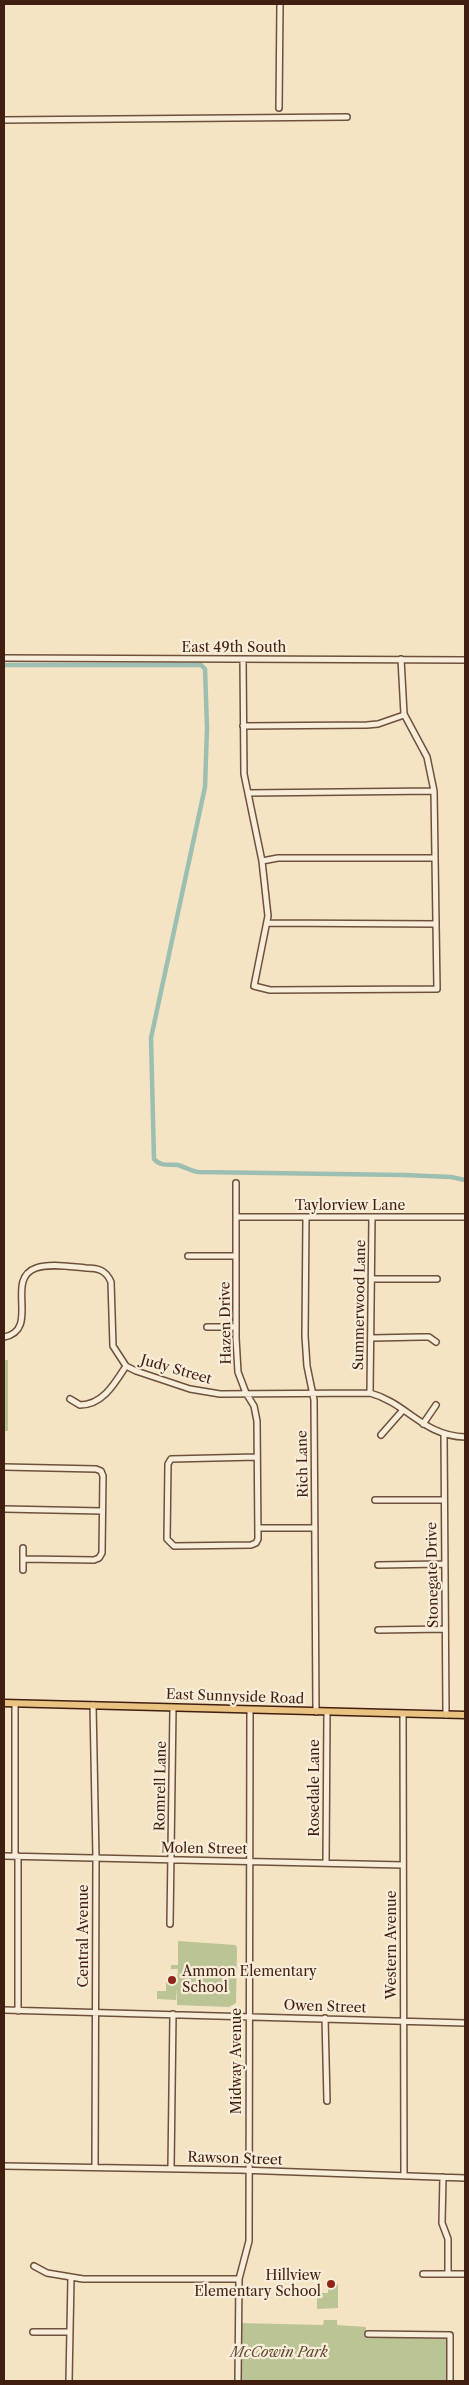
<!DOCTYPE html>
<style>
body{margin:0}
#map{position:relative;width:469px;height:2385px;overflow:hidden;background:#f4e4c4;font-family:"Libre Caslon Text",serif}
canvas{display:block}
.frame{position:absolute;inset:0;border:5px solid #411f10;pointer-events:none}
</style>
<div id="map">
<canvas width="469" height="2385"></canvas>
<div class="frame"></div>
</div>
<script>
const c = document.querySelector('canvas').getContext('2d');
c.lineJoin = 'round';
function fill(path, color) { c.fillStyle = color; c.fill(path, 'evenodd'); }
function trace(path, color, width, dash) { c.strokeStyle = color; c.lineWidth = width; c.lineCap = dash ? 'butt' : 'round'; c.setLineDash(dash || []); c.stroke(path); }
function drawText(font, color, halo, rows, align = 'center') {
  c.font = font + ' "Libre Caslon Text",serif'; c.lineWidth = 4.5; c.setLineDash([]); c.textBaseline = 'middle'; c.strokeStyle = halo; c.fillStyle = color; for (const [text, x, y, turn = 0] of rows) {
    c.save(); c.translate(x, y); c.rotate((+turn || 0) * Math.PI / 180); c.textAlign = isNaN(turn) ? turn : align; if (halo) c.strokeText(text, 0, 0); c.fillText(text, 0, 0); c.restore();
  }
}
const green = new Path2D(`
 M4 1360H8V1431H4Z
 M178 1941 235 1945 237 1947 236 2003 229 2007 177 2005V1988L176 2000 157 1999V1991H166V1982L177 1983 178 1969H171V1965H178Z
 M328 2284H338V2308L317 2309V2293H328Z
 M324 2320H337V2325L366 2327V2334L450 2335V2381H238V2323L323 2325Z`);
const canal = new Path2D(`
 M4 665H201L205 669 207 728 205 787 151 1038 154 1159C161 1167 169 1164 178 1165 185 1167 191 1171 198 1172L404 1175 451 1177 465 1180`);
const minor = new Path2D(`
 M279 108 280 4
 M4 120 347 117
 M4 658 465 660
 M243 660 244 774 262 861 268 916 254 986 270 990 437 989 434 791 427 757 404 714 401 659
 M243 726 367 725 378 724 404 715
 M248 793 434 791
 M262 861 278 858H435
 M267 923 436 924
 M236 1183V1338L238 1372 246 1393 254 1406 257 1421 258 1539 256 1543 251 1545 174 1546 167 1539 168 1464 171 1459 257 1457
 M236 1217H465
 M306 1217 305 1336 307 1366 314 1400 316 1712
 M188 1256H236
 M372 1279H437
 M207 1327H236
 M4 1337C41 1330 4 1279 36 1268 50 1263 72 1267 86 1268 98 1268 106 1270 111 1282L113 1346 126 1366 136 1371 190 1389 220 1394 370 1393C407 1403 423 1436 465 1437
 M372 1338 421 1337H429L436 1342
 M370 1393 372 1217
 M70 1399 80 1405C103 1405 115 1383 126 1366
 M423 1424 436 1405
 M381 1435 403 1410
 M444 1435 446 1715
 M4 1467 96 1469 101 1471 103 1476 102 1553 99 1558 94 1560 24 1559
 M375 1500H443
 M4 1509 102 1511
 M258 1528H315
 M378 1565 443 1564
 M23 1570V1548
 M378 1630 445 1629
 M93 1705 96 1858 95 2166
 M403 1714 404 2176
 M4 1856 403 1865
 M15 1856V1704
 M18 1856V2011
 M326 1863 327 1712
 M170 1924 173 1708
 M4 2010 465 2023
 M325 2018 327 2101
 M4 2166 240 2170 465 2178
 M171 2168 173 2014
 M443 2177 442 2223 448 2239V2274
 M34 2266 47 2273 83 2279H239
 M423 2274H465
 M33 2332H69
 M368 2334 450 2335V2381
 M69 2381 71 2278
 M238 2381 239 2279 249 2241 250 1710`);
const major = new Path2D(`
 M4 1703 465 1715`);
const markers = [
 [172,1980,5,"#8f2418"],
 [331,2284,5,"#8f2418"]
];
const streetNames = [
 ["East 49th South",234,648],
 ["Taylorview Lane",350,1206],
 ["Summerwood Lane",360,1305,-89],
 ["Hazen Drive",226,1323,-91],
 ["Judy Street",176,1370,16],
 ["Rich Lane",303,1464,-91],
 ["Stonegate Drive",433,1575,-91],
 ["East Sunnyside Road",235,1697,2],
 ["Romrell Lane",161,1786,-89],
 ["Rosedale Lane",315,1788,-90],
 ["Molen Street",204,1849,1],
 ["Central Avenue",84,1936,-90],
 ["Western Avenue",392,1945,-90],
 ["Owen Street",325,2007,2],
 ["Midway Avenue",237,2061,-90],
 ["Rawson Street",235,2159,2]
];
const poiNames = [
 ["Ammon Elementary",182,1972],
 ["School",182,1988],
 ["Hillview",321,2276,"right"],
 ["Elementary School",321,2292,"right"]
];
const parkNames = [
 ["McCowin Park",279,2353]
];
fill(green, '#bac495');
trace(canal, '#9cbfb1', 4.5);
trace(minor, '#6e503d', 8);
trace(major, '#411f10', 9);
trace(minor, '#f8edd9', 5);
trace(major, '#eac282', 6);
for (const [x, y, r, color] of markers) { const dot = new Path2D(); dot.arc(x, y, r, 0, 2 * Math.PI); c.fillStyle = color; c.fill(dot); trace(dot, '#f8edd9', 2); }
drawText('14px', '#411f10', '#f8edd9', streetNames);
drawText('14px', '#411f10', '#f8edd9', poiNames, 'left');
drawText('italic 14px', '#5f4831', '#f8edd9', parkNames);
</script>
